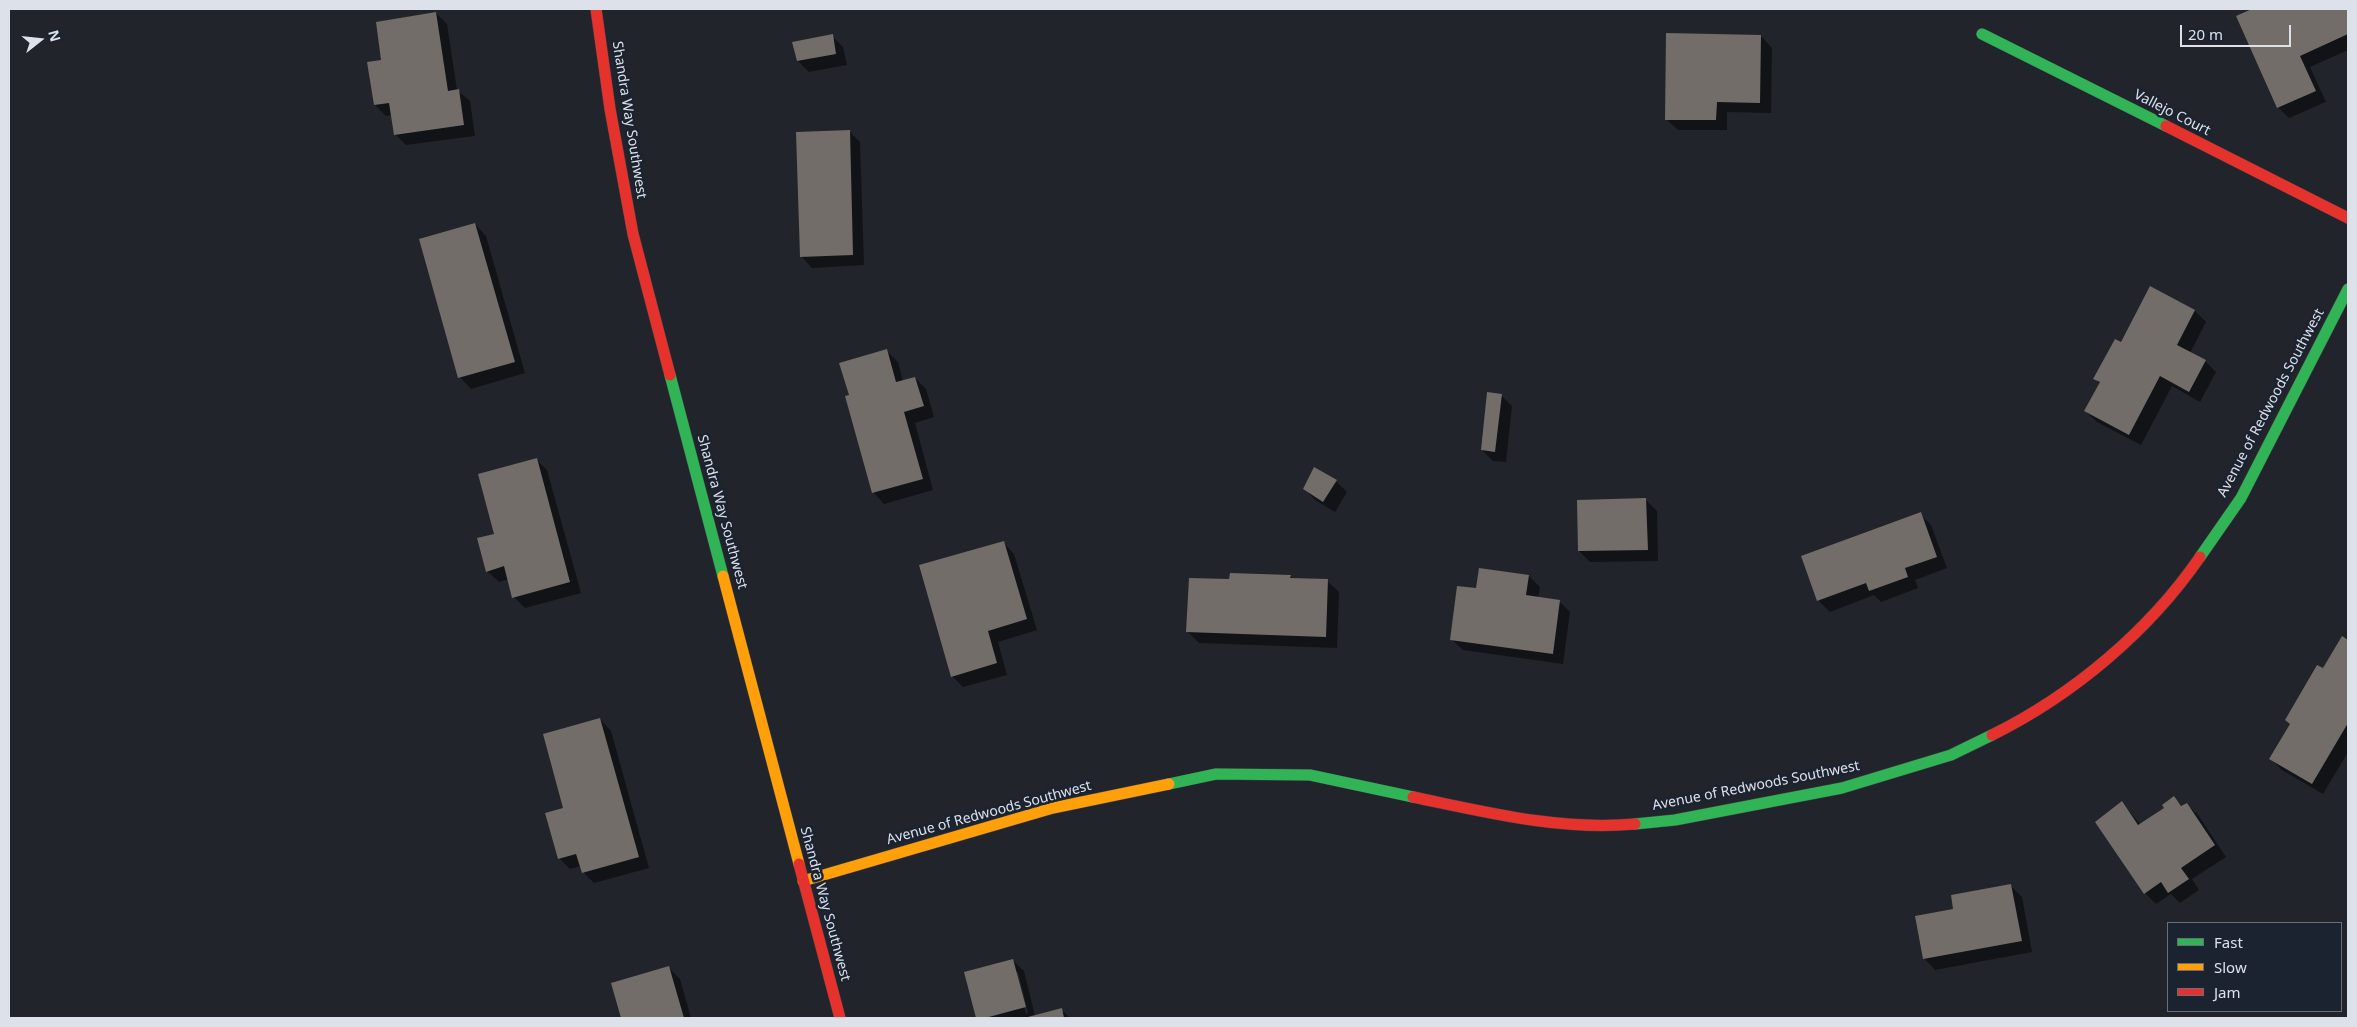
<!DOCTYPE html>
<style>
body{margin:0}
#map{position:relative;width:2357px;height:1027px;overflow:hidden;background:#21242b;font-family:"Noto Sans",sans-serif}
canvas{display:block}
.frame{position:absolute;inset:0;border:10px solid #dce1ea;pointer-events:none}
.legend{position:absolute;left:2167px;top:922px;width:175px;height:90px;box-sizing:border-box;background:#1c2330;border:1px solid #696f7a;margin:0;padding:6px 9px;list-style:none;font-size:15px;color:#dce1ea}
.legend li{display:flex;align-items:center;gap:10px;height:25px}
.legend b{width:25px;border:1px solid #696f7a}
.north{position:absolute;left:15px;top:15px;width:50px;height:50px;-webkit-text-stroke:4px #1c2330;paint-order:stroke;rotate:74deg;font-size:14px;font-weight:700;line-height:20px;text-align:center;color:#dce1ea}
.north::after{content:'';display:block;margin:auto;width:18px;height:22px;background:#dce1ea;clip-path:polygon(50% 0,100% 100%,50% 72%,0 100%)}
.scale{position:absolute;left:2180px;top:25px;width:111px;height:22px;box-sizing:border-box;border:2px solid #dce1ea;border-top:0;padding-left:6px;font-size:15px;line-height:18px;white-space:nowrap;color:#dce1ea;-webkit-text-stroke:4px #1c2330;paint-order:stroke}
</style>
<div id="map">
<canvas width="2357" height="1027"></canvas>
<div class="frame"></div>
<ul class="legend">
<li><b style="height:6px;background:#30b455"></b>Fast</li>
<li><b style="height:6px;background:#ff9f0a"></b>Slow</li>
<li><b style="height:6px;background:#e5322d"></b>Jam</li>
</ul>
<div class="north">N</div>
<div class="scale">20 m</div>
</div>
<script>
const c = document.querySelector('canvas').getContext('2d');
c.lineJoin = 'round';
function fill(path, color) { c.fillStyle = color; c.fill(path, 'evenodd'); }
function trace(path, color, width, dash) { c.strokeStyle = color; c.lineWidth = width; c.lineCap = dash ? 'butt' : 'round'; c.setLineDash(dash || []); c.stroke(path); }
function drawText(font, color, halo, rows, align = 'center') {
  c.font = font + ' "Noto Sans",sans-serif'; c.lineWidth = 5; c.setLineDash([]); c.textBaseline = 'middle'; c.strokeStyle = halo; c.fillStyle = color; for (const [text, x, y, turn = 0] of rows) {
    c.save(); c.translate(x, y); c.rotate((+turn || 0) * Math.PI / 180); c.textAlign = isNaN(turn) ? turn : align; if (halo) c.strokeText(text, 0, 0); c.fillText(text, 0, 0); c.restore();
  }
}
const shadow = new Path2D(`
 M2255 9H2348V50L2310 67 2326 102 2289 118 2278 107 2237 17Z
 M436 13 447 24 457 90 470 101 475 136 406 145 395 134 392 115 386 116 375 105Z
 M832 36 843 47 847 65 809 72 798 61Z
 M1761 36 1772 48 1771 113 1727 112V130H1678L1666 119Z
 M849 131 860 142 864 265 812 268 801 256Z
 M475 224 486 236 525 373 471 389 460 377Z
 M2151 288 2195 311 2206 322 2190 353 2205 361 2216 372 2200 402 2172 386 2141 445 2097 422 2085 411 2100 384 2095 379 2121 344Z
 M887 351 898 362 903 382 915 378 926 389 934 417 915 423 933 490 884 504 873 492 850 396Z
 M1501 395 1512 406 1506 462 1493 461 1482 450Z
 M536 459 547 470 581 593 525 608 514 597 509 579 499 582 487 571Z
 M1315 469 1336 481 1347 492 1335 512 1315 500 1304 488Z
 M1646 500 1657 511 1658 561 1590 562 1579 551Z
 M1920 514 1931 525 1947 568 1915 580 1918 588 1881 602 1874 595 1830 612 1818 600Z
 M1003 542 1014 554 1037 630 998 642 1007 675 963 687 952 676Z
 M1290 576 1294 580 1327 581 1339 592 1337 648 1199 643 1188 632 1230 581Z
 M1529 576 1540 587 1538 598 1559 601 1570 612 1563 664 1463 650 1451 639 1477 589Z
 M2343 638 2348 641V752L2323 794 2282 770 2271 759Z
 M600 719 611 731 649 868 594 883 583 872 581 866 570 869 559 858 565 809Z
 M2174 798 2183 807 2186 804 2198 815 2226 857 2192 879 2199 890 2180 903 2171 894 2156 904 2145 893 2122 803 2141 825 2165 808Z
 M2011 886 2022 897 2032 952 1935 970 1924 958 1955 910Z
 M1012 960 1024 971 1035 1016 1061 1009 1070 1018H977L966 973ZM1015 972H1018L1028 1013 1026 1014Z
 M669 968 680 979 691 1018H621Z`);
const building = new Path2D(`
 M2252 9H2348V34L2300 56 2316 91 2277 108 2236 16Z
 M436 12 448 91 459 89 464 125 394 135 389 103 374 105 367 62 381 60 376 22Z
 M1666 33 1761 35 1760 103 1717 102 1716 120H1665Z
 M833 34 836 54 797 61 792 42Z
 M850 130 853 255 800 257 796 132Z
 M475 223 515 362 458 378 419 239Z
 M2150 286 2195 310 2177 345 2206 360 2189 392 2160 376 2129 435 2084 411 2100 382 2093 379 2115 339 2121 342Z
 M887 349 896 382 915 377 924 406 904 412 923 479 872 493 845 396 849 395 839 363Z
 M1487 392 1502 394 1495 452 1481 450Z
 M537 458 570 582 512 598 504 566 486 572 477 538 494 534 478 474Z
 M1314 467 1337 480 1323 502 1303 489Z
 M1646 498 1648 550 1578 551 1577 500Z
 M1921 512 1937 557 1905 568 1908 577 1869 591 1866 583 1817 601 1801 556Z
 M1004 541 1027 619 988 631 997 663 951 677 919 565Z
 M1479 568 1529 575 1526 595 1560 600 1553 654 1450 640 1457 586 1476 588Z
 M1230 573 1291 575 1290 578 1328 579 1326 637 1186 632 1189 578 1229 579Z
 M2342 636 2348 640V723L2312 784 2269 759 2290 724 2285 720 2317 665 2323 668Z
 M600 718 639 857 582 873 576 854 558 859 545 813 563 808 543 734Z
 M2174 796 2181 806 2187 803 2215 845 2181 868 2189 879 2168 893 2161 882 2144 894 2095 822 2122 801 2138 825 2164 808 2162 805Z
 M2011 884 2022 941 1923 959 1915 916 1953 909 1951 895Z
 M1013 959 1026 1007 985 1018H976L964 972Z
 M669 966 684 1018H621L611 983Z
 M1062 1008 1064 1018H1024Z`);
const fast = new Path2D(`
 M1982 34 2166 126
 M670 375 723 576
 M2200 557 2241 498 2348 289
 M1169 784 1216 774 1310 775 1413 797
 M1635 824 1675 820 1842 788 1951 755 1992 735`);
const slow = new Path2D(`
 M723 576 799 864
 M803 881 1053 808 1169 784`);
const jam = new Path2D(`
 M596 9 610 109 633 234 670 375
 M2166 126 2348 218
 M1992 735C2073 695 2149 631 2200 557
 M1413 797C1486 812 1560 831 1635 824
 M799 864 840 1018`);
const streetNames = [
 ["Vallejo Court",2172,113,27],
 ["Shandra Way Southwest",629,120,81],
 ["Avenue of Redwoods Southwest",2271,403,-62],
 ["Shandra Way Southwest",722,512,75],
 ["Avenue of Redwoods Southwest",1756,786,-11],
 ["Avenue of Redwoods Southwest",989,813,-15],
 ["Shandra Way Southwest",825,904,75]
];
fill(shadow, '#0007');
fill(building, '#726d68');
trace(fast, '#3d4046', 12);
trace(slow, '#3d4046', 12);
trace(jam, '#3d4046', 12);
trace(fast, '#30b455', 11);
trace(slow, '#ff9f0a', 11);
trace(jam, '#e5322d', 11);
drawText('14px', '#dce1ea', '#1c2330', streetNames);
</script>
